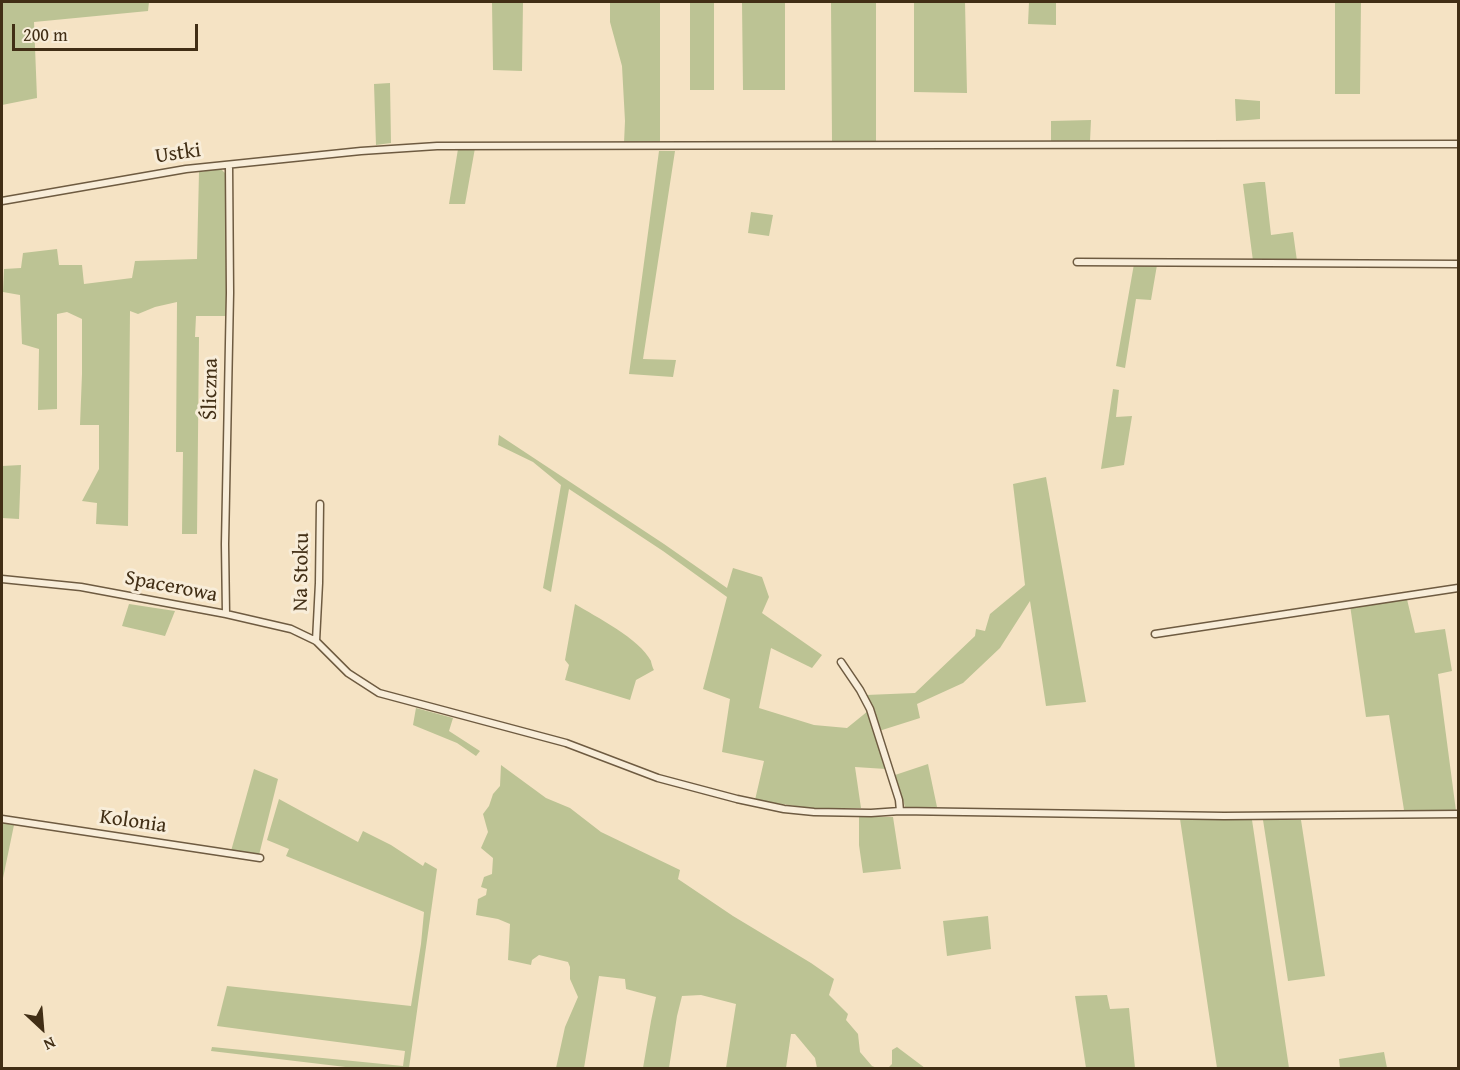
<!DOCTYPE html>
<meta charset="utf-8">
<style>
body{margin:0}
#map{position:relative;width:1460px;height:1070px;overflow:hidden;background:#f5e3c4;font-family:"Gentium Book Plus",serif}
canvas{display:block}
.frame{position:absolute;inset:0;border:3px solid #412e15;pointer-events:none}
.north{position:absolute;left:12px;top:998px;width:60px;height:60px;-webkit-text-stroke:4px #f8edd9;paint-order:stroke;rotate:154deg;font-size:16px;font-weight:700;line-height:24px;text-align:center;color:#412e15}
.north::after{content:'';display:block;margin:auto;width:21px;height:27px;background:#412e15;clip-path:polygon(50% 0,100% 100%,50% 72%,0 100%)}
.scale{position:absolute;left:12px;top:24px;width:186px;height:27px;box-sizing:border-box;border:3px solid #412e15;border-top:0;padding-left:8px;font-size:18px;line-height:21px;white-space:nowrap;color:#412e15;-webkit-text-stroke:4px #f8edd9;paint-order:stroke}
</style>
<div id="map">
<canvas width="1460" height="1070"></canvas>
<div class="frame"></div>
<div class="north">N</div>
<div class="scale">200 m</div>
</div>
<script>
const c = document.querySelector('canvas').getContext('2d');
c.lineJoin = 'round';
function fill(path, color) { c.fillStyle = color; c.fill(path, 'evenodd'); }
function trace(path, color, width, dash) { c.strokeStyle = color; c.lineWidth = width; c.lineCap = dash ? 'butt' : 'round'; c.setLineDash(dash || []); c.stroke(path); }
function drawText(font, color, halo, rows, align = 'center') {
  c.font = font + ' "Gentium Book Plus",serif'; c.lineWidth = 6; c.setLineDash([]); c.textBaseline = 'middle'; c.strokeStyle = halo; c.fillStyle = color; for (const [text, x, y, turn = 0] of rows) {
    c.save(); c.translate(x, y); c.rotate((+turn || 0) * Math.PI / 180); c.textAlign = isNaN(turn) ? turn : align; if (halo) c.strokeText(text, 0, 0); c.fillText(text, 0, 0); c.restore();
  }
}
const green = new Path2D(`
 M2 2H149L148 11 34 22 37 98 2 105Z
 M492 2H523L522 71 493 70Z
 M610 2H660V144L624 143 625 121 622 66 610 22Z
 M690 2H714V90H690Z
 M742 2H785V90H743Z
 M831 2H876V142L832 141Z
 M914 2H993H965L967 93 914 92Z
 M1029 2H1056V25L1028 24Z
 M1335 2H1361L1360 94H1335Z
 M390 83 391 143 376 145 374 84Z
 M1235 99 1260 101V119L1236 121Z
 M1091 120 1090 141H1051V121Z
 M475 148 465 204H449L458 149Z
 M659 151H675L643 359 676 360 673 377 629 374Z
 M221 169 227 175 226 316H196L195 337H199L197 534H182L183 452H176L177 302 155 307 138 314 130 311 128 526 96 524 97 503 82 501 99 469V425H80L82 374V319L67 312 57 314V409L38 410 39 349 22 344 20 295 3 292 4 269 21 268 23 253 57 249 59 265H82L84 284 132 278 135 261 197 259 199 172Z
 M1259 182H1265L1271 235 1293 232 1297 261H1253L1243 184Z
 M751 212 773 215 769 236 748 233Z
 M1134 264 1157 265 1151 300 1136 299 1125 368 1116 366Z
 M1113 389 1119 390 1116 417 1132 416 1124 465 1101 469Z
 M499 435 664 544 727 588 733 568 762 577 769 597 762 613 822 655 812 668 771 648 759 708 814 725 847 728 868 711 886 769 855 767 861 808H810L755 800 764 761 722 752 730 699 703 689 727 597 663 551 569 489 551 592 543 588 561 485 533 462 498 445Z
 M21 465 19 519 2 518V466Z
 M1046 477 1086 702 1046 706 1030 601 1000 648 963 683 917 704 920 718 879 731 866 695 915 693 975 636 976 629 985 631 990 614 1025 585 1013 484Z
 M1406 595 1415 633 1445 629 1452 671 1438 674 1456 811 1404 810 1389 715 1366 717 1350 605Z
 M129 604 175 611 165 636 122 626Z
 M575 604C596 617 639 638 651 661 651 662 653 669 654 670L636 680 630 700 565 680 569 665 565 660Z
 M416 708 453 718 449 731 480 751 476 756 457 743 413 725Z
 M928 764 937 807H905L895 775Z
 M501 765 546 798 570 808 601 832 680 870 678 879 733 916 811 963 834 979 829 995 848 1014 846 1020 858 1034 860 1052 872 1066 877 1068H817L815 1058 795 1034H791L786 1068H726L736 1004 701 995 682 996 677 1016 669 1068H643L651 1021 656 997 626 989 625 979 599 976 584 1068H556L565 1027 578 997 570 979V967L568 962 539 955 532 960 531 965 508 960 510 924 498 919 476 915 478 899 486 895 487 889 481 887 484 877 492 874 493 858 481 848 488 832 483 814 489 806 493 794 500 786Z
 M254 769 278 779 259 855 231 851Z
 M279 799 358 842 363 831 391 845 423 866 425 862 437 869 409 1068H354L211 1051 212 1047 403 1066 405 1051 217 1026 227 986 411 1006 421 944 424 912 286 856 289 849 267 840Z
 M859 817H893L901 869 863 873 859 845Z
 M1180 819 1252 820 1289 1068H1217Z
 M1263 820H1301L1325 976 1288 981Z
 M2 823 14 825 2 883Z
 M988 916 991 949 947 956 943 921Z
 M1107 995 1110 1009 1129 1008 1135 1068H1086L1075 996Z
 M897 1047 925 1068H888L892 1064V1050Z
 M1384 1052 1387 1068H1340L1339 1059Z`);
const minor = new Path2D(`
 M2 201 186 169 361 151 437 146 1458 144
 M1077 262 1458 264
 M2 579 81 587 226 614 291 629 316 641 348 673 379 693 566 743 658 778 737 799 784 809 814 812 871 813 900 811 1224 816 1458 814
 M226 614 225 544 230 293 229 165
 M1155 634 1458 588
 M316 641 319 583 320 504
 M841 662 860 690 870 709 899 800 900 811
 M2 819 260 858`);
const streetNames = [
 ["Ustki",178,154,-8],
 ["Śliczna",211,389,-89],
 ["Na Stoku",302,572,-89],
 ["Spacerowa",171,587,11],
 ["Kolonia",133,822,8]
];
fill(green, '#bcc394');
trace(minor, '#6e5b41', 9);
trace(minor, '#f8edd9', 6);
drawText('21px', '#412e15', '#f8edd9', streetNames);
</script>
